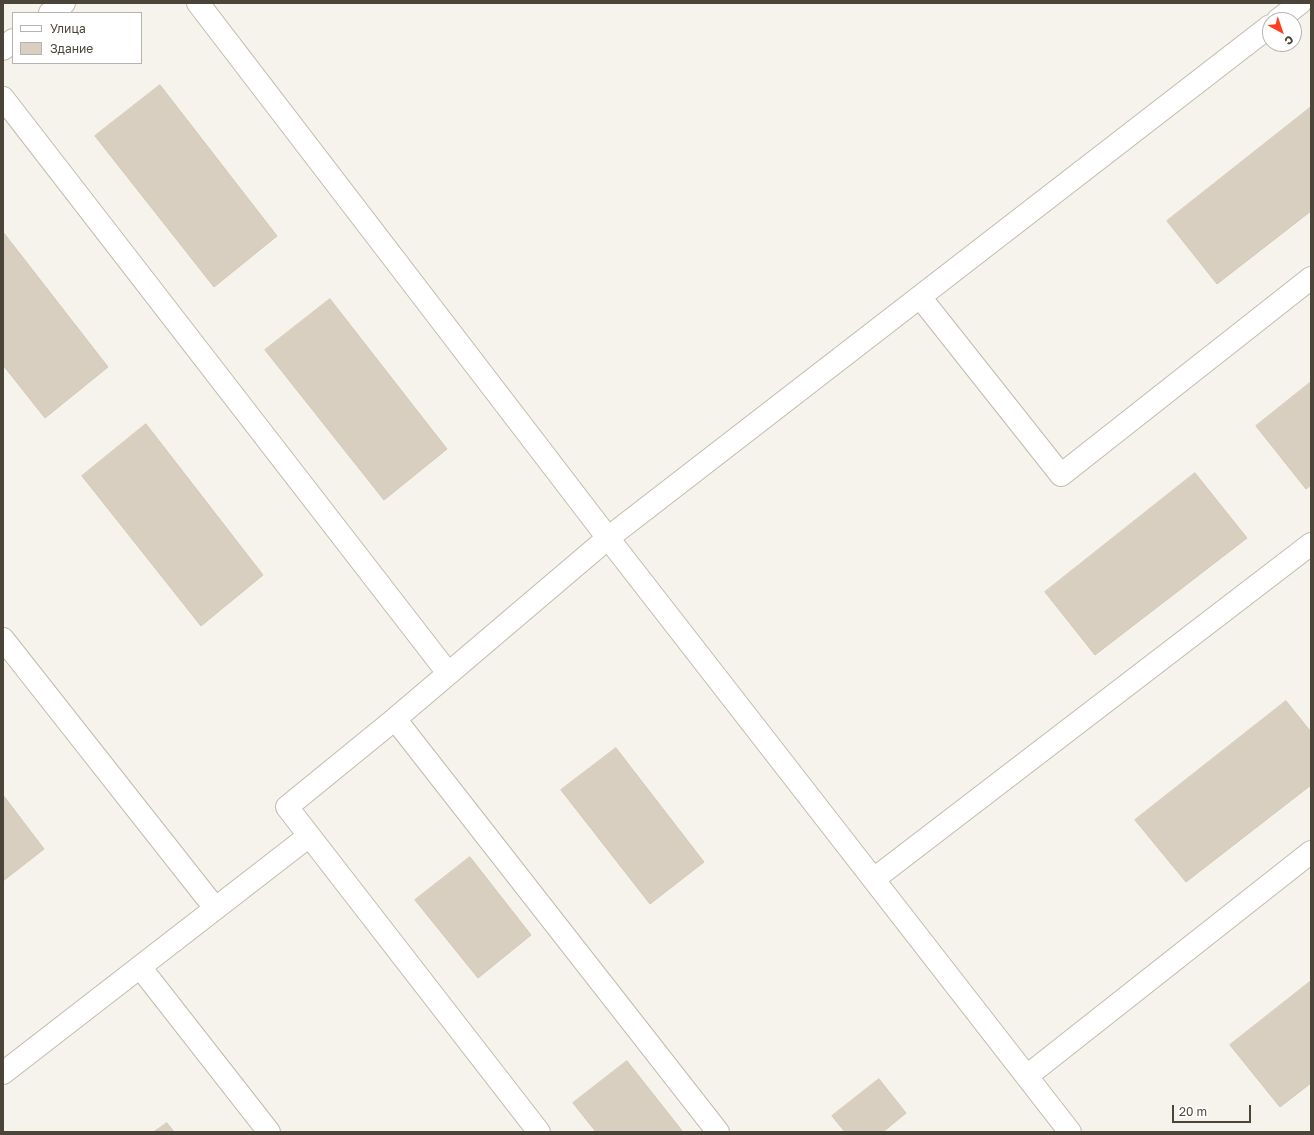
<!DOCTYPE html>
<meta charset="utf-8">
<style>
body{margin:0}
#map{position:relative;width:1314px;height:1135px;overflow:hidden;background:#f6f3ec;font-family:"Golos Text",sans-serif}
canvas{display:block}
.frame{position:absolute;inset:0;border:4px solid #4b4439;pointer-events:none}
.legend{position:absolute;left:12px;top:12px;width:130px;height:52px;box-sizing:border-box;background:#fff;border:1px solid #b7b4b0;margin:0;padding:5px 7px;list-style:none;font-size:12px;color:#4b4439}
.legend li{display:flex;align-items:center;gap:8px;height:20px}
.legend b{width:20px;border:1px solid #b7b4b0}
.north{position:absolute;left:1262px;top:12px;width:40px;height:40px;box-sizing:border-box;background:#fff;border:1px solid #b7b4b0;border-radius:50%;rotate:140deg;font-size:11px;font-weight:700;line-height:16px;text-align:center;color:#4b4439}
.north::after{content:'';display:block;margin:auto;width:14px;height:18px;background:#fc3f1d;clip-path:polygon(50% 0,100% 100%,50% 72%,0 100%)}
.scale{position:absolute;left:1172px;top:1105px;width:79px;height:18px;box-sizing:border-box;border:2px solid #4b4439;border-top:0;padding-left:5px;font-size:12px;line-height:14px;white-space:nowrap;color:#4b4439;-webkit-text-stroke:3px #fff;paint-order:stroke}
</style>
<div id="map">
<canvas width="1314" height="1135"></canvas>
<div class="frame"></div>
<ul class="legend">
<li><b style="height:5px;background:#fff"></b>Улица</li>
<li><b style="height:11px;background:#d8cfc1"></b>Здание</li>
</ul>
<div class="north">С</div>
<div class="scale">20 m</div>
</div>
<script>
const c = document.querySelector('canvas').getContext('2d');
c.lineJoin = 'round';
function fill(path, color) { c.fillStyle = color; c.fill(path, 'evenodd'); }
function trace(path, color, width, dash) { c.strokeStyle = color; c.lineWidth = width; c.lineCap = dash ? 'butt' : 'round'; c.setLineDash(dash || []); c.stroke(path); }
const building = new Path2D(`
 M160 85 277 236 214 287 95 136Z
 M1311 107V211L1217 284 1167 221Z
 M3 232 108 367 45 418 3 365Z
 M330 299 447 449 384 500 265 350Z
 M1311 382V485L1306 489 1256 426Z
 M146 424 263 575 201 626 82 476Z
 M1195 473 1247 538 1095 655 1045 592Z
 M1286 701 1311 732V785L1186 882 1135 820Z
 M616 748 704 862 650 904 561 790Z
 M3 795 44 849 3 881Z
 M470 857 531 935 478 978 415 900Z
 M1311 981V1083L1280 1107 1230 1045Z
 M627 1061 683 1132H596L573 1103Z
 M879 1079 906 1113 883 1132H845L832 1116Z
 M167 1123 174 1132H154Z`);
const minor = new Path2D(`
 M198 3 608 538 395 719
 M50 13 64 3
 M1278 20 1300 3
 M3 49 13 40
 M3 98 448 673
 M920 297 1061 475 1311 278
 M3 639 215 908
 M874 879 1311 544
 M140 967 269 1132
 M3 1073 309 836
 M1027 1076 1311 852
 M539 1132 287 807 395 719 718 1132
 M1070 1132 608 538 1270 26`);
fill(building, '#d8cfc1');
trace(building, '#d3c7b4', 1);
trace(minor, '#c2bbae', 24);
trace(minor, '#fff', 22);
</script>
